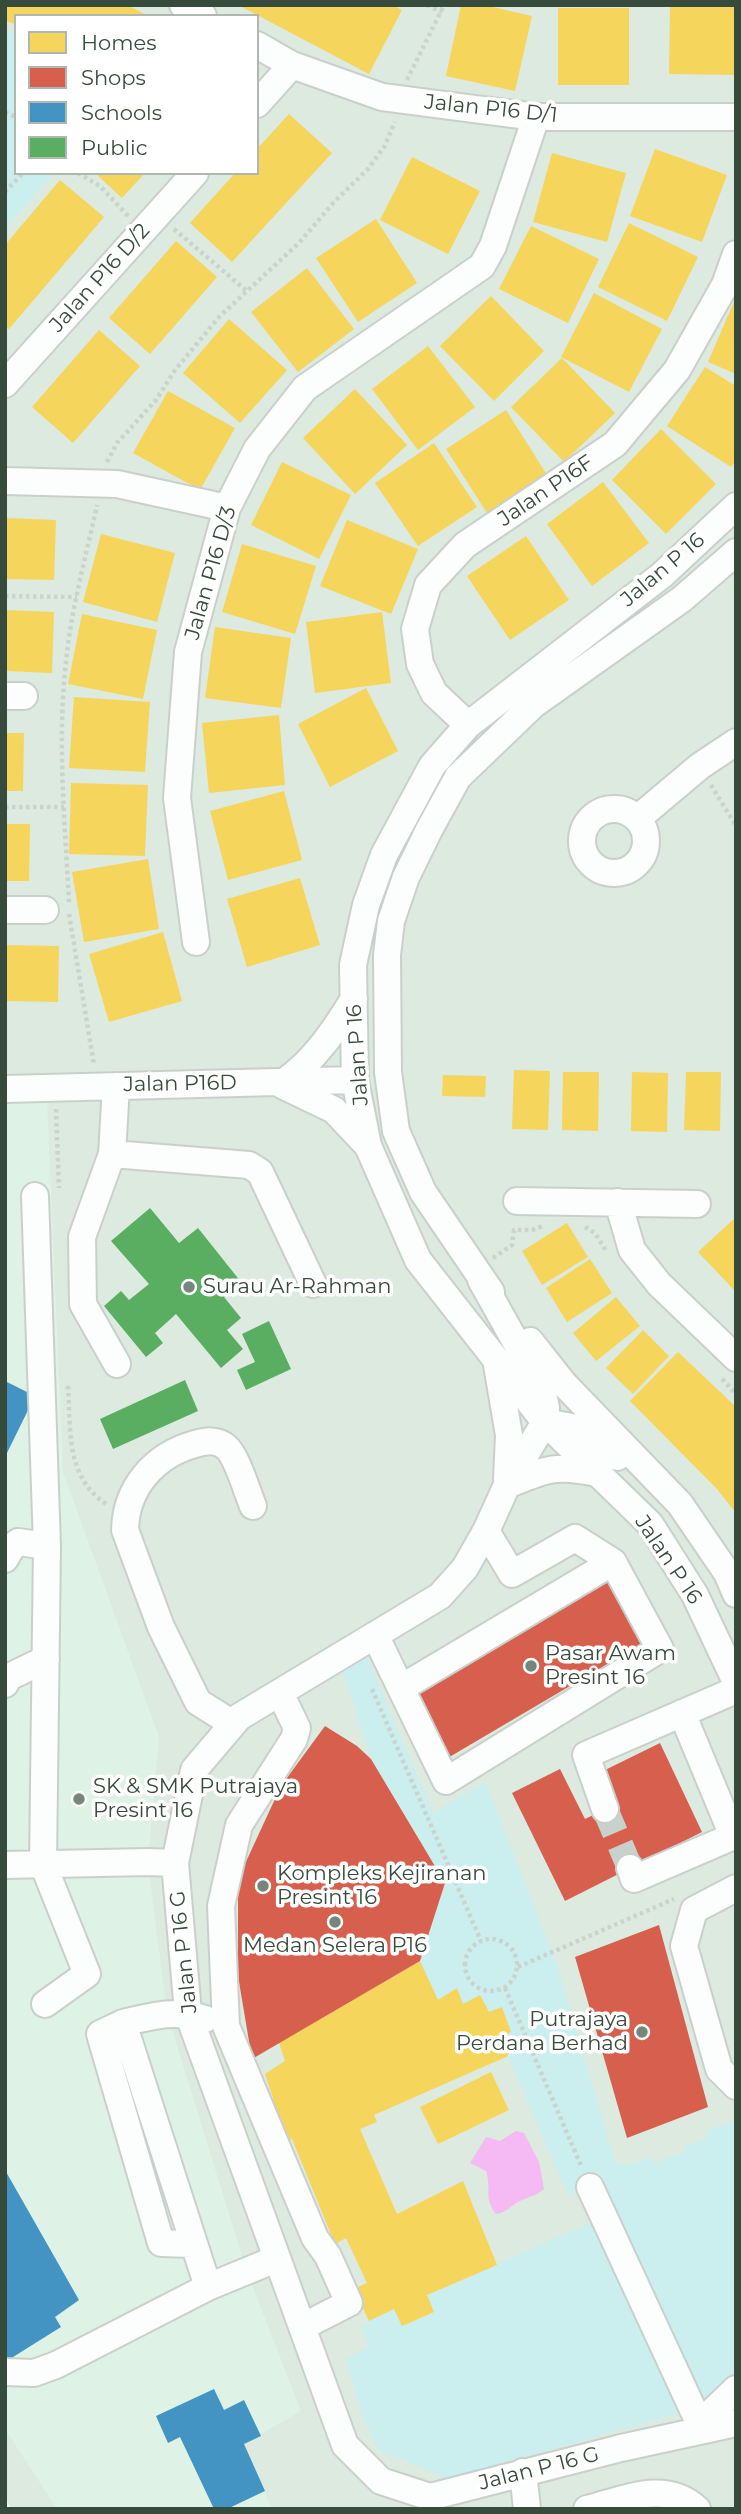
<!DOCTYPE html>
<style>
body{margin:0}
#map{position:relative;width:741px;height:2514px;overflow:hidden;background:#edf3ef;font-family:Montserrat,sans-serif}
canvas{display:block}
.frame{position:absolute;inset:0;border:7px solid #364b3b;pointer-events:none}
.legend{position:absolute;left:14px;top:14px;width:245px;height:161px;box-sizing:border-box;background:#fff;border:2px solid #afb7b1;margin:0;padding:9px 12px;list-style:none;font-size:21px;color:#364b3b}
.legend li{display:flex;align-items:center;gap:14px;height:35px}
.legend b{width:35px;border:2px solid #afb7b1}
</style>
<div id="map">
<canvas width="741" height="2514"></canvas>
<div class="frame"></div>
<ul class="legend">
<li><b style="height:19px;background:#f6d55c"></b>Homes</li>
<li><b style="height:19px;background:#d6604d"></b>Shops</li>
<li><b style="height:19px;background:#4393c3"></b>Schools</li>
<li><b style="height:19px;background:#5aae61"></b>Public</li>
</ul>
</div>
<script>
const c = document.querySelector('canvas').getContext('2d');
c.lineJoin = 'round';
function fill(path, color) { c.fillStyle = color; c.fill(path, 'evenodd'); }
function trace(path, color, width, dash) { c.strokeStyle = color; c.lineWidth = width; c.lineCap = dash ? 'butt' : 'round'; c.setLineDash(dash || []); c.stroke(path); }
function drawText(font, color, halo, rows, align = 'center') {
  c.font = font + ' Montserrat,sans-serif'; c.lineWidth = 7; c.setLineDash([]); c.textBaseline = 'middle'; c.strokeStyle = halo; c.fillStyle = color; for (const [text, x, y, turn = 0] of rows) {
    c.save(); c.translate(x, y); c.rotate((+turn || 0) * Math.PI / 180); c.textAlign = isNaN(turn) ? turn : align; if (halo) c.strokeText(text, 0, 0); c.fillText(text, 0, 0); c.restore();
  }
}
const residential = new Path2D(`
 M5 5H736V2509H12L5 2499ZM16 16H257V173H16Z`);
const education = new Path2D(`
 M5 1099H47L63 1472 159 1737 148 1862 167 2013 247 2272 301 2411 244 2444 272 2509H57L5 2429Z`);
const green = new Path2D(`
 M5 29 16 35V173H54L5 228Z
 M366 1656 433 1813 485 1782 555 1959 615 2162 630 2165 650 2157 653 2163 685 2152 684 2146 707 2139 705 2131 736 2120V2375L703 2404 595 2184 568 2195 500 2038 511 2031 502 2007 489 2012 480 1995 463 2004 457 1988 438 2000 420 1961 445 1883 371 1759 342 1668Z
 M599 2219 693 2409 448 2478 378 2450 363 2416 346 2359 369 2347 361 2325 394 2309 403 2326 434 2312 427 2295Z`);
const water = new Path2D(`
 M516 2131 524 2133 539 2162 544 2189C536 2196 531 2196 522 2200 512 2204 508 2212 496 2214 483 2198 492 2189 486 2171L470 2163 486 2137 500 2141Z`);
const homes = new Path2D(`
 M5 5H128L148 16H16V25L5 20Z
 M238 5H392L402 10 369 74Z
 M461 5H484L532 16 515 91 446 76Z
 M670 5H736V75L669 74Z
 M558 8H629V85H558Z
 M289 114 332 153 232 262 190 223 235 173H257V149Z
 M655 149 727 175 702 242 630 216Z
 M552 153 626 173 607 242 533 222Z
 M412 157 480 191 448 254 380 220Z
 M95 173H145L122 198Z
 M60 180 104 217 9 329 5 326V245Z
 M376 219 417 283 358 322 316 258Z
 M629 223 698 257 667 321 598 287Z
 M531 226 599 259 568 323 499 289Z
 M176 241 217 277 150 354 109 318Z
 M307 268 354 329 298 372 251 312Z
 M594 293 662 329 629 392 561 357Z
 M491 296 544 351 494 401 440 346Z
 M736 297V374L708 362Z
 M229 319 287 370 240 423 183 373Z
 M99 330 140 366 73 443 32 407Z
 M428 346 475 407 418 450 372 389Z
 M562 358 615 413 564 462 511 407Z
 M705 367 736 386V460L731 467 667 426Z
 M355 389 407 445 355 494 303 438Z
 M168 391 235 428 200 490 133 453Z
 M506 410 547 475 487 513 446 449Z
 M661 429 716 484 666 534 612 480Z
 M434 443 477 507 418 546 375 483Z
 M282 462 351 495 319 559 251 525Z
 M603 482 649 543 592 586 547 524Z
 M5 518 56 520 54 580 5 579Z
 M347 520 418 549 391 614 320 586Z
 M101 534 175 553 157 622 83 602Z
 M526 536 569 600 510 640 467 576Z
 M242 544 316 566 295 634 222 612Z
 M5 610 54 612 52 673 5 671Z
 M382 612 391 683 315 693 306 622Z
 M82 614 157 630 143 699 68 684Z
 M215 627 291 638 281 708 205 698Z
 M366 688 398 751 330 787 298 724Z
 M74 697 150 702 145 772 69 768Z
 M279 715 285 785 209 793 202 723Z
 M5 733H24L23 791H5Z
 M71 783 148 785 145 856 69 854Z
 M284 791 302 860 228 880 210 811Z
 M5 824H30L29 881H5Z
 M148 859 159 929 84 942 72 872Z
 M300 878 320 945 247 967 227 899Z
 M163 932 182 1001 109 1022 89 954Z
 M5 945 59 946 58 1002 5 1001Z
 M514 1070 550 1071 548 1130 512 1129Z
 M563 1072H599L598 1131 562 1130Z
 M632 1072 668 1073 667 1132 631 1131Z
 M686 1072H721L720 1131 684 1130Z
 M443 1075 486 1076 485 1097 442 1096Z
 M736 1217V1292L698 1252Z
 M567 1223 588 1257 542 1285 522 1251Z
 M590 1259 612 1293 567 1322 546 1288Z
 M616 1297 640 1326 596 1361 573 1333Z
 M643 1330 669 1356 633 1394 606 1368Z
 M678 1352 736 1407V1513L717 1489 630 1401Z
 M420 1961 438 2000 457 1988 463 2004 480 1995 489 2012 502 2007 511 2032 500 2038 508 2056 374 2115 377 2122 360 2129 397 2214 463 2181 497 2265 427 2295 434 2312 402 2326 394 2309 369 2321 354 2289 367 2283 346 2238 335 2244 292 2139 283 2143 265 2102 273 2098 265 2074 285 2061 279 2043Z
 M491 2072 509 2110 438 2144 420 2107Z`);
const shops = new Path2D(`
 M610 1581 643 1643 446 1759 417 1690Z
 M325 1726 357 1746 371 1759 445 1883 420 1961 252 2059 238 1976V1879L281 1786Z
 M660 1743 702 1832 565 1901 512 1793 560 1769 585 1819 618 1803 603 1771Z
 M659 1925 708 2107 627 2138 575 1957Z`);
const schools = new Path2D(`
 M5 1381 35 1396 5 1457Z
 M5 2170 79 2300 55 2317 61 2327 5 2362Z
 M214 2389 224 2410 244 2400 261 2436 244 2444 265 2491 227 2509H214L180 2437 168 2443 156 2416Z`);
const public = new Path2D(`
 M150 1208 179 1243 198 1228 241 1282 224 1297 241 1318 227 1330 243 1349 221 1368 176 1314 155 1333 163 1343 146 1357 104 1306 121 1291 129 1300 149 1284 111 1241Z
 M269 1321 291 1369 246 1390 237 1370 255 1362 242 1334Z
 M185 1380 198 1411 113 1449 100 1419Z`);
const minorTunnel = new Path2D(`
 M605 1809 630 1868`);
const path = new Path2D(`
 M427 5 442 12
 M407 80 444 5
 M5 112 16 117
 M78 173 100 186 128 216
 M5 192 23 173
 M174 229 248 292
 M107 462 117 443 156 400 175 370 220 316 299 243 335 201 368 169 384 147 395 122
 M5 596 77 597
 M711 785 736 826
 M5 807H64
 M69 902C65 823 57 741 66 662 71 609 86 557 97 505
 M69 914 94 1065
 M56 1109 59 1188
 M585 1227 595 1233 606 1251
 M493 1258 512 1245 514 1230H532L543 1226
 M722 1379 736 1394
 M68 1386C71 1430 65 1476 106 1504
 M372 1689 481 1941
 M465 1965a26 26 0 1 1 52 0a26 26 0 1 1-52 0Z
 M518 1967 674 1899
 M505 1988 582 2168`);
const minor = new Path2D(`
 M183 5 203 16
 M257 45 292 65 382 97 536 117H736
 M257 104 292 65
 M5 384 195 173
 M5 481 117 484 227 508
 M736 506 662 575 468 725 432 766 384 855 366 905 353 965 355 1080 368 1146 418 1260 545 1422 650 1524 695 1595 736 1682
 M5 696H24
 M468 725 434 693 420 664 415 629 428 585 465 545 615 444 677 370 725 285 736 254
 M582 841a32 32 0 1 1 64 0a32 32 0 1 1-64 0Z
 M637 819 700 766 736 742
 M5 910H45
 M196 942 177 798 188 652 227 508 257 449 305 388 482 266 493 246 536 117
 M284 1082C315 1060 334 1031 354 999
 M282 1085 334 1110 368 1146
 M116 1086 112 1154 82 1237 83 1304 117 1364
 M5 1089 355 1080
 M112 1154 249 1165 260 1172 313 1284
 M35 1196 47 1546 43 1864 87 1974 45 2004
 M517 1201 697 1204
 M618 1202 632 1250 659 1284 736 1358
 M481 1280 542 1389 546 1408 545 1422 507 1485 486 1531 465 1568 440 1596 239 1717 194 1770 175 1863 188 2013 345 2445 381 2481 430 2497 621 2448 736 2423
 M491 1292 423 1192 396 1131 388 1072 387 955 391 921 406 877 429 830 458 777 533 705 682 599 736 552
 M530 1341 564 1384 680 1504 727 1573 736 1594
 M497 1365 509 1435 507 1479
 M545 1422 577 1428 617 1457
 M507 1485C546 1469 554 1464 597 1473
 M5 1559 12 1547 18 1542 47 1546
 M375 1635 446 1781 660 1649 613 1562 575 1538 512 1574 486 1531
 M5 1684 9 1677 46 1659
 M401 1688 613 1562
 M280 1693 297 1728 294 1739 239 1825 221 1906 226 2026 315 2238 328 2256 349 2303 302 2327
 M682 1713 733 1836
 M233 1724 198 1702 161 1627 125 1530C126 1487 155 1455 195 1444 206 1441 217 1439 226 1447 237 1456 247 1492 253 1506
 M605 1809 586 1755 736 1690
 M5 1865 148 1862 175 1863
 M630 1868 634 1879 736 1835
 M736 1888 694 1910 684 1946 719 2069 736 2086
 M205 2019C176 2009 152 2016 123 2023L208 2287 276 2259
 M123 2023 100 2034 161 2243 193 2244
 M590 2187 695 2414
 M5 2372 34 2373 56 2365 208 2287
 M714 2410 736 2389
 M523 2472 527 2509
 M587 2509C624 2500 665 2479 697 2509`);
const markers = [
 [189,1287,7,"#76867a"],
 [531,1666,7,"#76867a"],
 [79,1799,7,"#76867a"],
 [263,1886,7,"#76867a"],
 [335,1922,7,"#76867a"],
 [642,2032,7,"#76867a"]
];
const streetNames = [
 ["Jalan P16 D/1",491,109,6],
 ["Jalan P16 D/2",100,278,-48],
 ["Jalan P16F",546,491,-34],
 ["Jalan P 16",663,570,-40],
 ["Jalan P16 D/3",211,573,-74],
 ["Jalan P 16",358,1055,-94],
 ["Jalan P16D",180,1084,-1],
 ["Jalan P 16",668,1560,56],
 ["Jalan P 16 G",184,1952,-96],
 ["Jalan P 16 G",539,2469,-14]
];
const poiNames = [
 ["Surau Ar-Rahman",203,1287],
 ["Pasar Awam",545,1654],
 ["Presint 16",545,1678],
 ["SK & SMK Putrajaya",93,1787],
 ["Presint 16",93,1811],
 ["Kompleks Kejiranan",277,1874],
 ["Presint 16",277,1898],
 ["Medan Selera P16",335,1946,"center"],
 ["Putrajaya",628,2020,"right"],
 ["Perdana Berhad",628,2044,"right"]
];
fill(residential, '#dceae0');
fill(education, '#def2e5');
fill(green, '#cbeeee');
fill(water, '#f5baf3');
fill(homes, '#f6d55c');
fill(shops, '#d6604d');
fill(schools, '#4393c3');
fill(public, '#5aae61');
trace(minorTunnel, '#c8d1cb', 26, [26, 13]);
trace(minor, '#c9d0cb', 30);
trace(path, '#cbd3cd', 4.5, [3.5, 3.5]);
trace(minor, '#fcfdfd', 26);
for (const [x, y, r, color] of markers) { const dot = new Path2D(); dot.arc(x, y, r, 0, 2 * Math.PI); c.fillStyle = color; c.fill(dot); trace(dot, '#fff', 2.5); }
drawText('21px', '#364b3b', '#fff', streetNames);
drawText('21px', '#364b3b', '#fff', poiNames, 'left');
</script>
